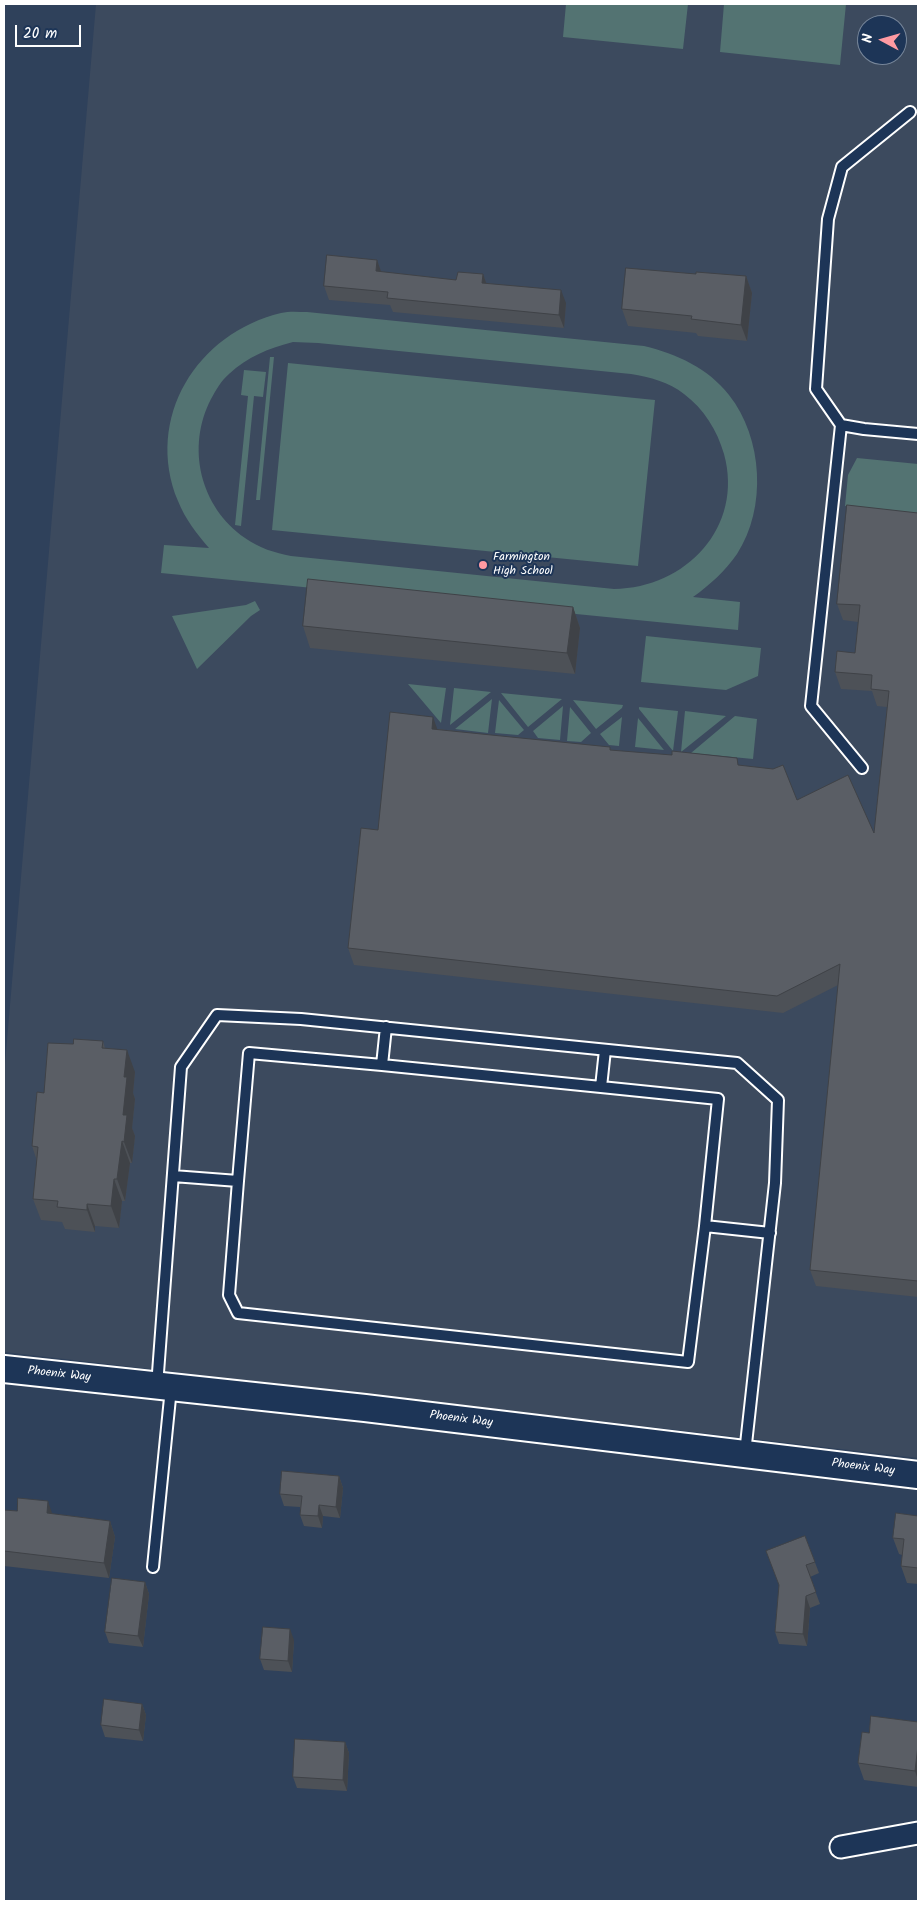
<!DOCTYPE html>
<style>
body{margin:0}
#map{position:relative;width:922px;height:1905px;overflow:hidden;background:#2f415b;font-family:Kalam,sans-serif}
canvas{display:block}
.frame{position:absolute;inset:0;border:5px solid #fff;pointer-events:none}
.north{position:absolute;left:857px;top:15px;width:50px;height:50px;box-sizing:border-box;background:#1d3557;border:1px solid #77869a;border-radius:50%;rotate:276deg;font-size:14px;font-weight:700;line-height:20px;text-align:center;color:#fff}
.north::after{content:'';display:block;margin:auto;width:18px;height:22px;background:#ff9aa2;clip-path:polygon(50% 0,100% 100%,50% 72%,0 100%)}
.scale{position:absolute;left:15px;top:25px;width:66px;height:22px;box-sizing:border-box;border:2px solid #fff;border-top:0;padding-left:6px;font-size:15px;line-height:18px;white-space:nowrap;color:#fff;-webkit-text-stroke:4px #1d3557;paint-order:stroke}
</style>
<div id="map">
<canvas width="922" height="1905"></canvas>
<div class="frame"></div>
<div class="north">N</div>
<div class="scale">20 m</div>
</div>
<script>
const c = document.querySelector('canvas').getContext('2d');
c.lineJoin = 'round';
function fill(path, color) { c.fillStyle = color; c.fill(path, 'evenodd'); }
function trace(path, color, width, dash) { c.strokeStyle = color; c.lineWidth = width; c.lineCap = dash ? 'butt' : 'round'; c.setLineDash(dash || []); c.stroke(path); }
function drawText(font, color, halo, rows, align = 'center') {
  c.font = font + ' Kalam,sans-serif'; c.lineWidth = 4; c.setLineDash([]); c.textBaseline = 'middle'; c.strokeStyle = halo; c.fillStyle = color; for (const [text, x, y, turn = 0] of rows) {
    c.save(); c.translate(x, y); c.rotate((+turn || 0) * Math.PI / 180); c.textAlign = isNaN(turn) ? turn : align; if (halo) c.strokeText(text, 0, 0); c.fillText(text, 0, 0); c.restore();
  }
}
const built = new Path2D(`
 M96 4H918V1458L4 1352V1075ZM867 25H897V55H867Z`);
const green = new Path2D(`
 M566 4H688L683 49 563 37Z
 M724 4H846L840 65 720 52Z
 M307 312 644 346C677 354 708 368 729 395 763 438 767 508 737 554 725 571 710 585 693 597L740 602 738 630 161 573 164 545 209 548C197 534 185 519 178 501 144 418 197 333 281 313 289 311 299 312 307 312ZM293 342 318 343 631 374C650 377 669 382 684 394 704 409 717 430 724 454 744 527 686 588 614 589L291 556C275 553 259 548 245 538 200 507 186 447 211 399 216 390 221 381 229 374 247 357 269 348 293 342Z
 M270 357H274L260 500H256Z
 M288 363 655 400 638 566 272 530Z
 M244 370 266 372 263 397 254 396 241 526 235 525 248 396 241 395Z
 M857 458 918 464V514L845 506 848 475Z
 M255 601 260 610 251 616 197 669 172 616 246 605Z
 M646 636 761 648 758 676 726 690 641 682Z
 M408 684 446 688 441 723Z
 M454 688 491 692 450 725Z
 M501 693 562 699 528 727Z
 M492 699 488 733 455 729Z
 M499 700 524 730 518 735 495 733Z
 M573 700 623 705 622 708 596 729Z
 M563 706 560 740 538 738 533 731Z
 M570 707 591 733 581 742 567 741Z
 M639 707 678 711 673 751 639 709Z
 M685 711 726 716 681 752Z
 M735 716 757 719 753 759 691 753Z
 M622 717 619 746 609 745 600 734Z
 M638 718 664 750 635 747Z`);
const service = new Path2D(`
 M910 112 842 167 828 219 816 389 841 425 864 429 918 434
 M841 425 811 706 862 768
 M386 1027 382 1065 601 1087 605 1050
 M601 1087 718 1099 705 1226
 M173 1176 238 1181 229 1295 238 1313 688 1362 705 1226 770 1233
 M238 1181 249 1053 382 1065
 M157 1386 181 1067 217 1015 301 1019 737 1063 778 1100 775 1183 745 1453
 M153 1567 171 1388`);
const minor = new Path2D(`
 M841 1847 918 1833`);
const tertiary = new Path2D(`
 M4 1369 365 1408 918 1475`);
const wall = new Path2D(`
 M377 260 381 272 456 280 483 274 486 283 566 303 564 328 393 312 390 305 329 300 324 286Z
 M696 274 746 276 752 293 747 341 698 336 696 333 628 326 622 309Z
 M918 513V1297L816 1286 810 1270 838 985 783 1013 354 965 348 948 378 830 438 729 740 765 797 800 874 833 887 707 877 706 872 691 841 689 835 672 855 653 858 622 843 620 837 604Z
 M573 607 580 628 575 674 310 648 303 626Z
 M103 1041 105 1048 135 1072 133 1093 135 1099 132 1128 135 1136 132 1163H130L125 1201H122L119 1228 95 1226V1232L65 1229 62 1222 41 1220 33 1199 37 1161 32 1146 73 1044Z
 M339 1476 343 1488 340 1518 323 1516 322 1528 304 1526 300 1515V1507L284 1506 280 1494Z
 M4 1510 53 1514 110 1521 115 1537 109 1578 4 1566Z
 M918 1516V1584L907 1583 901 1566 902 1555 899 1554 893 1538Z
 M805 1536 819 1573 810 1577 820 1604 810 1608 807 1646 779 1644 775 1632Z
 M145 1582 149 1594 143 1647 109 1643 105 1632Z
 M294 1640 292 1672 264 1670 260 1659Z
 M142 1704 146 1715 143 1741 105 1737 101 1725Z
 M918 1722V1787L864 1780 858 1763Z
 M345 1742 349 1753 347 1791 297 1788 293 1777Z`);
const shadedWall = new Path2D(`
 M377 260 382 274 376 271Z
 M483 274 488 288 482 283Z
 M746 276 752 293 747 341 741 325Z
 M561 290 566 303 564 328 559 315Z
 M573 607 580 628 575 674 567 653Z
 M433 717 439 734 432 729Z
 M127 1050 135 1072 133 1093 135 1099 132 1128 135 1136 132 1163 124 1142 123 1115 124 1077Z
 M122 1141 130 1163 125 1201 117 1179Z
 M114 1179 122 1201 119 1228 111 1206Z
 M87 1204 95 1226V1232L87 1210Z
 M339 1476 343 1488 340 1518 336 1507Z
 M48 1501 53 1516 47 1513Z
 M319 1505 323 1516 322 1528 318 1516Z
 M110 1521 115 1537 109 1578 104 1563Z
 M145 1582 149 1594 143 1647 138 1636Z
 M806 1596 810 1608 807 1646 803 1634Z
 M290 1629 294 1640 292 1672 288 1661Z
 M142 1704 146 1715 143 1741 139 1730Z
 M345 1742 349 1753 347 1791 343 1780Z
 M918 1745V1780L915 1771Z`);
const building = new Path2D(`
 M327 255 377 260 376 271 456 280 458 272 483 274 482 283 561 290 559 315 387 298 388 292 324 286Z
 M626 268 696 274V272L746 276 741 325 691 319 692 316 622 309Z
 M847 505 918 513V1281L810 1270 840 964 777 996 348 948 361 828 378 830 390 712 433 717 432 729 610 747V750L672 755V751L737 758 738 765 773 769 783 765 797 800 848 775 874 833 889 691 871 689 872 675 835 672 837 651 855 653 860 605 837 604Z
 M308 579 573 607 567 653 303 626Z
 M74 1039 103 1041 102 1048 127 1050 124 1077H127L123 1115H127L124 1142 122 1141 117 1179H114L111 1206 87 1204V1210L57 1207 58 1201 33 1199 38 1147 32 1146 37 1092 44 1093 48 1043 73 1044Z
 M282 1471 339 1476 336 1507 319 1505 318 1516 300 1515 302 1496 280 1494Z
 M18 1498 48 1501 47 1513 110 1521 104 1563 4 1551V1510L17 1511Z
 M896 1513 918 1516V1568L901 1566 904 1539 893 1538Z
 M805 1536 815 1562 806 1565 816 1592 806 1596 803 1634 775 1632 779 1585 766 1551Z
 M112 1578 145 1582 138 1636 105 1632Z
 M263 1627 290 1629 288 1661 260 1659Z
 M104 1699 142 1704 139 1730 101 1725Z
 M871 1716 918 1722V1745L915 1771 858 1763 862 1732 869 1733Z
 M295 1739 345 1742 343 1780 293 1777Z`);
const markers = [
 [483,565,5,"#ff9aa2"]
];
const poiNames = [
 ["Farmington",493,558],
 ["High School",493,572]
];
const streetNames = [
 ["Phoenix Way",59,1375,6],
 ["Phoenix Way",461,1420,7],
 ["Phoenix Way",863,1468,7]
];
fill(built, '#3c4a5e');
fill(green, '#537372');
trace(service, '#fff', 14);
trace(minor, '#fff', 25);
trace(tertiary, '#fff', 30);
trace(service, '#1d3557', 10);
trace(minor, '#1d3557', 21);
trace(tertiary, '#1d3557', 26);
fill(wall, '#4d5157');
fill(shadedWall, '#3f4247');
fill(building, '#5a5e65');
trace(building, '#3f4247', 1);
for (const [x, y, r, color] of markers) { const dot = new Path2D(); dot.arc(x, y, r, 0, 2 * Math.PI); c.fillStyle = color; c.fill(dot); trace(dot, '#1d3557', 2); }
drawText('12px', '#fff', '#1d3557', poiNames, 'left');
drawText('12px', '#fff', '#1d3557', streetNames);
</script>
